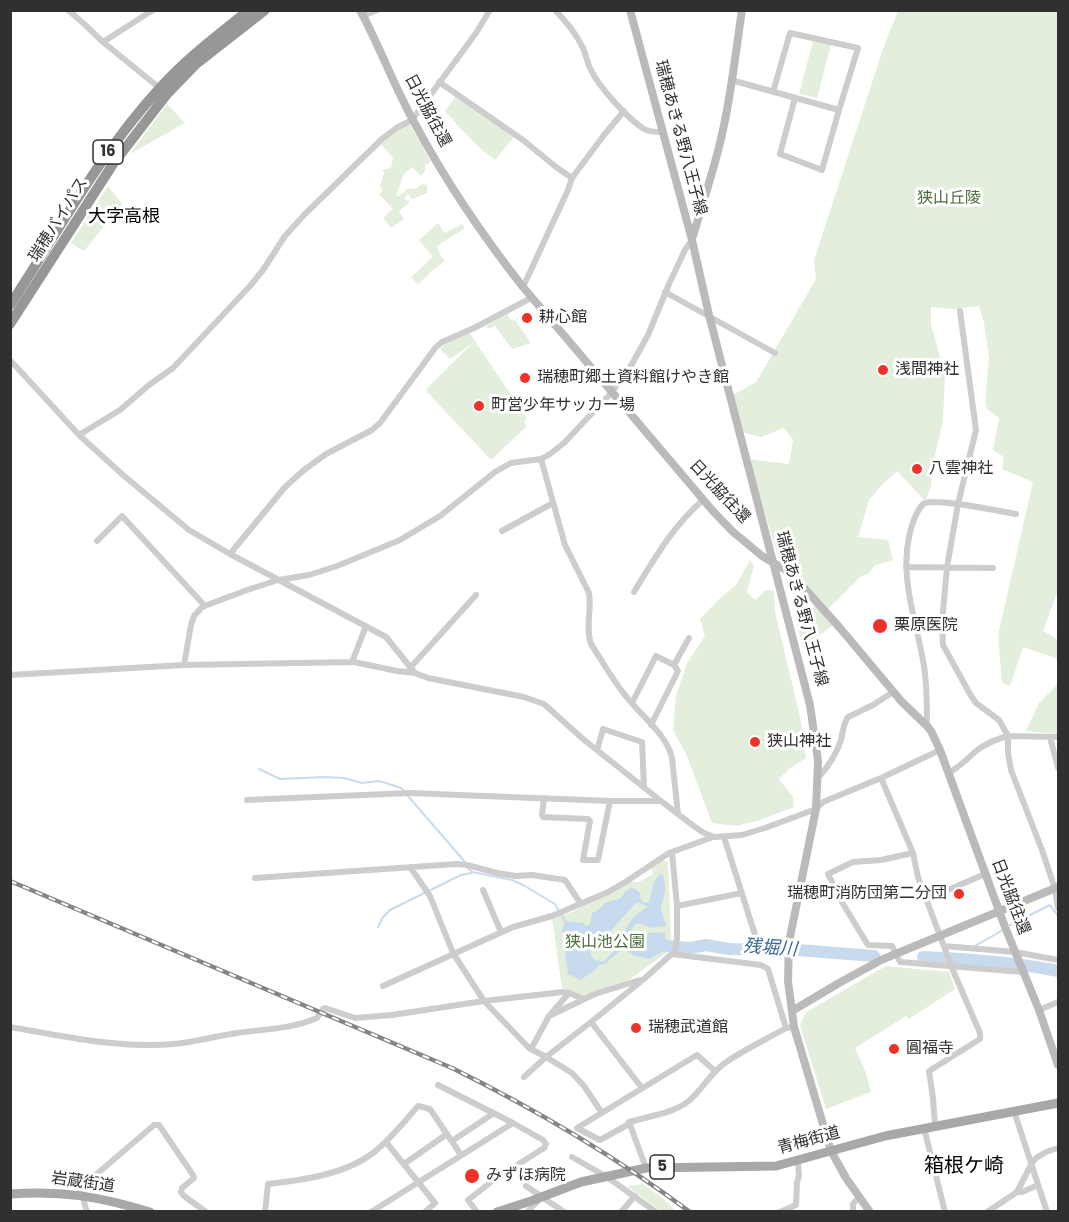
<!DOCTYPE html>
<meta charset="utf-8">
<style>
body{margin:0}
#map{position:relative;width:1069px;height:1222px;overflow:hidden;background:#fff;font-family:Poppins,sans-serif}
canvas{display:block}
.frame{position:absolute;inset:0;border:12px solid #303030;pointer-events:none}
</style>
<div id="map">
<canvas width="1069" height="1222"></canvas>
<div class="frame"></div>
</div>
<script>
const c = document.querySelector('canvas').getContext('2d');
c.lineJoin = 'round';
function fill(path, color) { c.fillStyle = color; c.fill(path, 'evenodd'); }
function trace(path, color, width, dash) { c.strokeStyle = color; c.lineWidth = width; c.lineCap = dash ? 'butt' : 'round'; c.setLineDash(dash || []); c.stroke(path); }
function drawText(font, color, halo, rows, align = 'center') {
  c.font = font + ' Poppins,"Noto Sans JP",sans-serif'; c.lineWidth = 6; c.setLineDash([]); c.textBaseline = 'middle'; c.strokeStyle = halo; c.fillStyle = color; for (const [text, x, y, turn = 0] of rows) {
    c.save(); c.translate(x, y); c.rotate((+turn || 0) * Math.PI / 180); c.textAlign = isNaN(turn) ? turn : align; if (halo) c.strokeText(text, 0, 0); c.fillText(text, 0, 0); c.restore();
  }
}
const green = new Path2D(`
 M898 11H1058V590L1043 631 1058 640V659L1023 647 1010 686 1002 683 998 635 1033 482 1002 469 1004 457 993 450 999 418 988 410 985 403 989 358 984 323 979 306 954 309 931 307V324L945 375 943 421 933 463 931 486 925 501 897 471 880 487 869 500 858 537 888 540 893 560 874 566 868 574 861 576 828 609 777 554 749 459 789 464 793 440 784 428 761 437 741 432 731 396 756 382 816 279 814 260 885 43Z
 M813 41 831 45 817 98 799 94Z
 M456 96 514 137 495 160C475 146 461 129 445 111Z
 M167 104 185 123 130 154Z
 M407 124 410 125 431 162 425 165V171L421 176 412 167 404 174 396 195 399 196 408 189 412 188 414 190 422 184 427 185V193L412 199 408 194 404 199 409 201V203L399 211 404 219 391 228 383 218 393 209 379 194 383 191 380 187 384 173 382 170 391 168 393 158 381 144Z
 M108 186 122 204 84 251 71 243Z
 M438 223 445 233 462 224 465 228 437 246 440 255 445 261 434 269 418 284 411 277 433 257 419 240Z
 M507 314 512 321 515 320 531 343 512 349 495 326 488 329 486 326Z
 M470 333 475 341 527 419 524 422 527 426 491 460 427 392V388L473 343 450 359 440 349 447 342Z
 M750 560 754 565 747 592 755 600 766 590 774 591 775 612 801 721 806 758 789 769 779 779 793 797 794 807 760 820 737 826 712 823 687 756 673 730 676 696 687 663 705 636 700 619 718 600 736 585Z
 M817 605 833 625 803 648 796 620Z
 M1058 684V734L1026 731 1039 703Z
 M662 860 668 862 671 937 669 951 626 982 582 996 562 988 552 918 572 912 630 882H639L653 874 651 869Z
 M886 966 949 972 955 989 909 1019 906 1016 855 1048 866 1073 871 1092 826 1109 800 1025 806 1012Z
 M641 1183 665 1200 676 1211H661L627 1186 639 1185Z`);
const water = new Path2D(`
 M661 874 663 875C665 881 666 890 664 896 663 904 662 898 661 906 661 914 665 919 666 926L649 928C644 923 635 921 632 929 630 931 631 935 631 937 637 942 645 939 649 933L665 932 666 946 662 952 650 959 636 956 624 950H621L605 964 599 965 593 972 580 980 568 974 565 952 566 942 562 932 563 926 565 921 583 923 586 926 590 925 592 913 597 911 605 903 621 898 626 891 631 888 636 889 640 893 641 901 646 903 649 902C653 892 651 881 661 874ZM638 902 648 907C630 917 629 923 621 940H614L610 938 609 933 632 907ZM592 934C597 944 605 941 615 942L617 944 616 949 604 961C587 963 590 947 588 935Z`);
const stream = new Path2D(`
 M259 769 280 779 325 777 344 778 362 783 379 781 386 783 401 788 465 862
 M467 867 472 872 512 880 523 885 555 904 565 921
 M1010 925 1050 905 1058 916
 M378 927 383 917 390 910 461 875 471 873
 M975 946 1001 931`);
const river = new Path2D(`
 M666 946 690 948 706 945 729 949 798 950 874 956
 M923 957C968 959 1014 962 1058 971`);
const street = new Path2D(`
 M68 10 82 22 103 42 162 90
 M555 10C566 22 576 33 583 48 586 55 587 63 591 70 599 87 628 119 644 129 649 132 656 132 662 132
 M363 16 377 10
 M103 42 153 10
 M731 80 839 110 858 48 790 33 773 92
 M439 82 523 140 556 167 572 178
 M795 98 780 154 822 170 839 110
 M523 287 568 190 572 178 604 135 624 111
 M665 292 775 353
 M960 311 976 430 958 504 947 567 942 623 943 645 970 694 976 703 999 720 1008 736V753L1011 770 1042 850 1055 889 1058 908
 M10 360 79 435 123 475 189 530 230 554 386 637 415 673
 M79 435 120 410 149 385 173 368 250 286 263 270 285 236 305 214 382 139 398 127 412 120 476 33 490 10
 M541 459 565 545 589 593C592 610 585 628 591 644 602 661 612 679 625 695 639 714 667 734 672 758L678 814
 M502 531 553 503
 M97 541 122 516 205 606
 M230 554 285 487 304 470 326 454 372 430 380 423 436 347 442 342 474 328 531 298
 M906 567 993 568
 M634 592C654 559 673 526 703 500
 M352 662 366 626
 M184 665 191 625 194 616 202 607 247 590 278 580 309 575 337 566 400 540 440 516 495 472 511 463 541 459 550 454 564 443 612 392 632 364 648 335 669 284 685 250 692 240
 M410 668 476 595
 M10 675 184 665 354 662 397 671 415 673 428 678 524 697 544 704 583 739 661 801 695 827 704 833 714 837 742 835 765 828 816 809 823 802 881 778 940 750
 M632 703 656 656 674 665
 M651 725 678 671 674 665 689 638
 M927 726C927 706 927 686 924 666 916 618 896 571 913 522 916 515 919 506 925 503 938 498 999 511 1016 514
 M1050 737 1058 768
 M597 750 603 729 642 742 644 787
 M948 773C959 768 967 759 976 751 985 744 997 739 1008 736L1058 737
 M818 778C828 767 836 755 841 740 843 732 843 724 848 717L873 705 893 692
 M881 778 913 853 918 877 952 968 980 1033V1039L929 1071 933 1098 935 1126
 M544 798 542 815 543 817 588 819 590 821 583 860H598L610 801
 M247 800 409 793 610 801H660
 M724 837 757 941
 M913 853 881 860 853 862 828 874 843 904 868 945 892 946 900 962 1023 972
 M410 867 430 896 453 953 484 1001 529 1048 546 1057 572 1073 584 1086 602 1113
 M255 878 456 864 467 865 497 873 516 876 532 875 565 880 581 904
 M483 890 501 932
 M927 899 985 874
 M677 906 742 893
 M944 946 1015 952 1058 960
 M672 954 761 965 768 969 786 1028
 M383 986 513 927 552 916 608 892 627 881 669 853 713 837
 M1039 1010 1058 1002
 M549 1016 595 994 640 980
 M10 1027C64 1036 119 1049 174 1044 195 1042 216 1036 237 1033 264 1029 292 1029 317 1018L323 1009 325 1008 355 1018 392 1015 484 1001 563 992 569 993 584 999
 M531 1049 549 1016 569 993
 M524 1077 546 1057 591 1022
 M438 1085 513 1123 543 1140 546 1144 544 1148 495 1179 468 1200 477 1212
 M642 1088 591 1022 644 979 675 951 677 938V906L672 852
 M1014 1111 1047 1212
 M629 1124 600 1140 577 1128 697 1055 715 1071
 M924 1128 945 1212
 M452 1141 494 1113
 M386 1142 435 1203 425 1212
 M572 1157 607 1177 656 1212
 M404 1164 447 1134
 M646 1168 629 1122C650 1116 678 1113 693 1097 704 1086 712 1072 725 1063 743 1050 767 1039 786 1028L794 1027
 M526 1186 564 1212
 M1017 1192H1022L1038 1185
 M78 1195 84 1185 154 1125H159L193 1175 194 1178 182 1188 181 1192 184 1196 206 1212
 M82 1195 87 1212
 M265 1212 268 1184C302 1180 344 1175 373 1153 390 1140 403 1123 418 1106L430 1109 461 1155
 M371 1212 513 1123
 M527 1212 540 1199
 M621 1212 635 1196
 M780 1212 796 1205 797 1182 799 1176 798 1161
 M853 1212V1204L859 1197
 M987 1212 1017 1192 1032 1163 1036 1158 1046 1152 1058 1148`);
const secondary = new Path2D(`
 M360 10C380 47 394 86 414 122 445 180 482 235 523 287L712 510 732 531 762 556 784 569 796 579 840 628 902 702 927 726 931 731 940 750 1005 927 1039 1010 1058 1065
 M630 10 692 240 709 315 810 705 818 761 816 809 789 942 788 981 794 1027 831 1151 846 1178 870 1212
 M692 239C701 210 710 181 718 151 730 105 735 57 742 10
 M792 1011 839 983 881 960 1058 887`);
const primary = new Path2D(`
 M10 1194C62 1190 101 1197 150 1212
 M497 1212 531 1201 581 1182 646 1168 776 1166 885 1136 1058 1103`);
const highway = new Path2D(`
 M10 305C58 232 100 153 160 88 187 58 218 35 249 10
 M10 324 113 164 167 94 196 64 265 10`);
const rail = new Path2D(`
 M10 881 452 1068C535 1109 616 1157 690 1212`);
const markers = [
 [527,318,6,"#f03128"],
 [883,370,6,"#f03128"],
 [525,378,6,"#f03128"],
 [479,406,6,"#f03128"],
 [917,469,6,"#f03128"],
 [880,626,8,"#f03128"],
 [755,742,6,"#f03128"],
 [959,894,6,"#f03128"],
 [636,1028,6,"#f03128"],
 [894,1049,6,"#f03128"],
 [472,1176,8,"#f03128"]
];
const shields = [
 [108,152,30],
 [662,1167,24]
];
const shieldNames = [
 ["16",108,152],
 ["5",662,1167]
];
const streetNames = [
 ["日光脇往還",427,111,62],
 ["瑞穂あきる野八王子線",680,138,75],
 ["瑞穂バイパス",59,220,-58],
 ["日光脇往還",719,492,47],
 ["瑞穂あきる野八王子線",801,609,75],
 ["日光脇往還",1010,897,69],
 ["青梅街道",809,1141,-15],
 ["岩蔵街道",83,1183,8]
];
const parkNames = [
 ["狭山丘陵",949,199],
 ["狭山池公園",605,943]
];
const poiNames = [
 ["耕心館",539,318],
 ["浅間神社",895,370],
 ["瑞穂町郷土資料館けやき館",537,378],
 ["町営少年サッカー場",491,406],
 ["八雲神社",929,469],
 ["栗原医院",894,626],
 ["狭山神社",767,742],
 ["瑞穂町消防団第二分団",947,894,"right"],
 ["瑞穂武道館",648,1028],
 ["圓福寺",906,1049],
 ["みずほ病院",486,1176]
];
const neighbourhoodNames = [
 ["大字高根",124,217]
];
const waterNames = [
 ["残堀川",770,949,4]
];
const quarterNames = [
 ["箱根ケ崎",964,1167]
];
fill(green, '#e4eedd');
fill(water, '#c8dbee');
trace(stream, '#c8dbee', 2);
trace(river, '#c8dbee', 12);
trace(street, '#cdcdcd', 6);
trace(secondary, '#bababa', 8);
trace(primary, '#a8a8a8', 9);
trace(highway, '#979797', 10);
trace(rail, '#858585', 4.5);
trace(rail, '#fff', 2, [7]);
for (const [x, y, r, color] of markers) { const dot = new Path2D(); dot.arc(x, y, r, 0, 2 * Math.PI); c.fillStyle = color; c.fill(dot); trace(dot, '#fff', 2); }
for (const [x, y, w] of shields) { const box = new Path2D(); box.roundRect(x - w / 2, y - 12, w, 24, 4.5); c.fillStyle = '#fff'; c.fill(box); trace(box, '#303030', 1.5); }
drawText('bold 15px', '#303030', null, shieldNames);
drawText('16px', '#303030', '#fff', streetNames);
drawText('16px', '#4c6f3a', '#fff', parkNames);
drawText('16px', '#303030', '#fff', poiNames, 'left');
drawText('18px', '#000', '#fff', neighbourhoodNames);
drawText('italic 18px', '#386798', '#fff', waterNames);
drawText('20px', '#000', '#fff', quarterNames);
</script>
